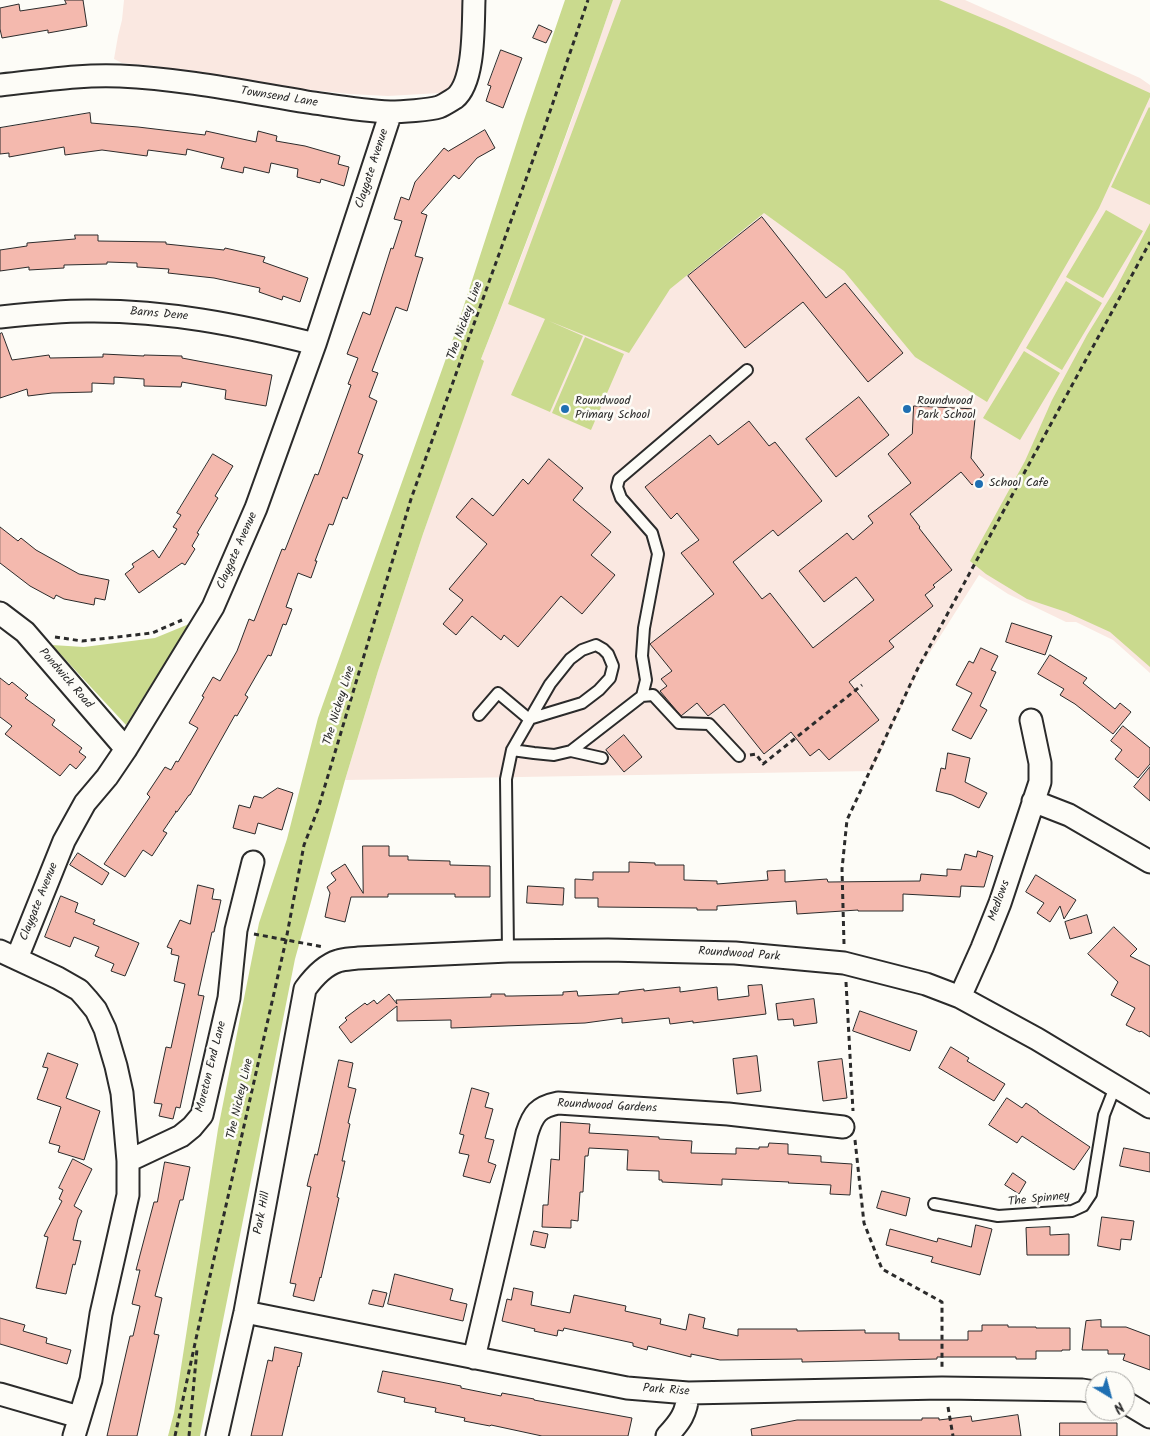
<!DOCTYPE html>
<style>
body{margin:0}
#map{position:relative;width:1150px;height:1436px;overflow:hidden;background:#fdfcf7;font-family:Kalam,sans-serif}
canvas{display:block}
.north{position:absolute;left:1085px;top:1371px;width:50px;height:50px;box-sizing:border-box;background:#fdfcf7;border:1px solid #a9a8a5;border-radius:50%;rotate:143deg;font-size:14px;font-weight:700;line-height:20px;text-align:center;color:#2b2b2b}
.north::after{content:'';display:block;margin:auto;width:18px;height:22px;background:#1f6fb2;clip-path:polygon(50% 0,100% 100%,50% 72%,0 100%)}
</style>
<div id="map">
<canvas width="1150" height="1436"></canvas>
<div class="north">N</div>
</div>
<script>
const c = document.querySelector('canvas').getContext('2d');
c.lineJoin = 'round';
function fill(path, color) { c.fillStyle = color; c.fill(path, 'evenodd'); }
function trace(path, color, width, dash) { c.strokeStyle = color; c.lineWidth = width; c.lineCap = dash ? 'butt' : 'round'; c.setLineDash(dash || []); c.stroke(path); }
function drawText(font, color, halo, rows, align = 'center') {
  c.font = font + ' Kalam,sans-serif'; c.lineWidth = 5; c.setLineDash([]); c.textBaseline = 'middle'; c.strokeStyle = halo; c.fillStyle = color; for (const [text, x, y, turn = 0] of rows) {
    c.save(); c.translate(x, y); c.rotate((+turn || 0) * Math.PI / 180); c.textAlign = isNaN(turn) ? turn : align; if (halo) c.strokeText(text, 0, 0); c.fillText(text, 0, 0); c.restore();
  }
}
const built = new Path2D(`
 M124 0H466L460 75 450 89 440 93 388 96 350 94 263 85 156 66 122 63 114 59 118 36 122 20Z
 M613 0H965L1140 78 1150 85V673L1113 640 1076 622H1066L1008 594 979 575 920 668 872 771 345 780 378 671 423 534 483 361 481 359 518 265 570 125Z`);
const green = new Path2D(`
 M565 0H613C572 121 528 240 481 359L484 361 423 534 378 671 345 780 295 959 200 1436H168L174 1413 218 1129 259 923 287 839 318 718 455 333 524 120Z
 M621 0H939L1004 27 1150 93V97L1099 208 987 402 915 357 844 271 764 213 670 289 629 353 549 321 583 336 550 412 511 395 545 319 508 304Z
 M1149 107 1150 108V205L1111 187Z
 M1106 210 1143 231 1103 298 1066 277Z
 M1150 223V667L1110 632 1066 612 1027 599 986 574 970 561 1025 461 1052 400 1087 335 1116 288Z
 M1066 281 1102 303 1062 370 1026 348Z
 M585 337 624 354 591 430 552 413Z
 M1024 351 1060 373 1020 440 983 418Z
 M189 624 126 725 52 645 84 647 155 638Z`);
const building = new Path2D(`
 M65 0H83L87 26 48 33V30L2 38 0 29V8L19 4 20 11 66 4Z
 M539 25 552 31 546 43 533 38Z
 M501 50 522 58 503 108 486 101 491 86 488 85Z
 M90 113 91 123 138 127 205 135 206 131 256 142 258 131 277 136 276 141 305 146 340 156 338 164 349 167 344 186 321 179 320 183 297 177 298 169 271 163 269 173 244 167 243 173 221 168 224 158 187 149 186 155 148 150 147 156 102 150 65 155 64 147 9 157V153L0 154V128Z
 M485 130 495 148 477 158 459 179 454 175 421 213 427 215 415 256 423 258 418 274 407 311 396 307 372 371 378 373 369 397 377 401 358 453 363 455 347 499 343 497 333 525 329 524 315 561H317L311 578 298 573 286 607 292 609 286 625 283 624 271 656 268 655 245 695 248 697 237 716 235 715 190 795H189L177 812 175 811 176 812 163 831 167 833 152 856 143 850 125 877 104 864 150 797 147 794 165 767 171 770 176 761 178 762 198 728 189 723 204 697 202 696 213 677 220 681 237 651 249 619 254 621 282 549 285 550 315 474 318 475 351 385 348 384 358 358 347 354 363 312 370 315 391 248 393 249 402 221 394 219 401 197 409 200 415 182 444 148 448 151Z
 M762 217 826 298 845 283 903 353 868 382 803 302 745 348 688 276Z
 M75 235H98V241L166 242V244L224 250 225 248 265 257 263 262 308 278 300 302 283 296 282 300 259 292 260 288 214 278 168 273 169 269 137 267V263L107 262V264L64 265V268L29 270V267L0 271V250L27 246V243L75 239Z
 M2 333 12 360 49 355 50 358 103 357V354L144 356V355L182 356V358L272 375 266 406 225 399 226 390 182 382 181 387 144 386V379L114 377V384L92 383V392L52 393 28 396 27 389 0 398V334Z
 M859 397 889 435 836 477 806 439Z
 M914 406 976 409 971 458 984 475 972 485 961 472 910 514 920 527 919 528 952 570 933 585 935 587 925 595 933 606 889 641 894 647 849 682 879 720 829 760 819 749 810 756 791 732 764 754 724 704 708 716 697 703 681 716 660 691 667 686 661 679 672 671 650 644 714 594 681 553 699 540 677 513 671 519 645 487 710 435 718 445 749 421 769 446 775 442 822 501 778 536 773 530 733 562 762 599 770 593 813 648 874 600 856 577 824 602 799 571 847 533 853 540 873 523 868 516 911 483 888 454 912 434Z
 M213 454 233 466 215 496 218 498 197 533 199 534 192 546 195 549 185 565 182 563 139 593 125 574 134 567 132 564 153 550 159 558 177 529 173 527 181 515 177 513Z
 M549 459 583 488 573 500 611 532 591 555 615 575 582 614 561 596 518 647 504 635 501 640 472 616 456 635 443 624 463 600 449 589 487 544 456 517 472 498 493 516 523 479 528 484Z
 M0 527 18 541 21 538 36 550 79 574 109 580 105 600 95 598 94 605 64 599 56 595 54 599 30 586 0 563Z
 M1012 623 1052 636 1045 655 1006 642Z
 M981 648 998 656 991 670 996 672 980 706 987 710 971 739 952 730 972 693 956 685 969 661 973 663Z
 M1050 655 1087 678 1083 683 1115 709 1120 703 1131 712 1113 734 1075 704 1060 695 1064 689 1038 674Z
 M0 678 9 685 12 682 28 695 25 698 55 720 52 725 82 748 79 752 86 757 76 769 70 764 60 776 5 734 12 726 0 717Z
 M1123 726 1150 748V764L1138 778 1115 759 1122 750 1111 741Z
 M624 735 642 757 624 772 606 750Z
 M948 753 970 758 965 782 987 793 979 808 952 795 936 791 941 768 945 769Z
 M1150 767V801L1134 787Z
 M278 788 293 793 282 830 258 823 255 834 233 828 239 805 250 808 254 796 262 798Z
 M363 846H389V856H408V860L450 861V865L490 866V897H455V894H388V897H351L345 922 325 917 330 893 327 887 336 880 331 873 345 864 363 893Z
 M978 851 993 856 984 887 961 886 960 897 903 894V911H858V910L797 914 796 901 717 906V910H697V908L598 907V898H575V879L593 880V872H629V862L655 863V865H684V880L717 881V884L768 880 767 871 785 870V882L827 879 828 882 920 881 921 874 947 876V869L961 870 965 854 976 857Z
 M78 853 109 873 102 885 70 865Z
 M1036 875 1076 900 1064 919 1060 906 1050 922 1037 913 1044 903 1026 892Z
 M198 885 214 889 212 899 221 900 214 932H212L198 995 204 996 180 1108 176 1107 173 1119 159 1116 162 1104 154 1103 166 1047 171 1048 185 984 174 981 179 956 171 954 172 949 167 947 180 920 190 924Z
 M528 886 564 888 563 905 527 903Z
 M61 896 78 903 75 912 95 920 93 924 139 943 125 976 111 971 114 964 95 956 99 947 74 937 70 947 45 937Z
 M1087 915 1092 933 1070 939 1065 922Z
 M1114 927 1137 949 1130 956 1150 966V1037L1141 1031 1140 1032 1126 1025 1135 1008 1111 995 1118 982 1088 954Z
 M762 985 766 1014 693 1023V1021L670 1024 669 1018 622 1023V1018L585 1023 451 1028V1020L397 1021V1006L351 1043 339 1027 347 1020 345 1018 365 1003 367 1005 374 1000 377 1004 389 994 397 1004 396 1000 491 997V994H505V996H512L563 995V992L577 991 578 996 619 994V992L644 989V991L680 987V992L717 987 718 1000 749 996 748 986Z
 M814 999 817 1023 794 1026 793 1019 778 1020 776 1004Z
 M860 1011 917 1031 910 1051 853 1031Z
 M951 1047 969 1058 967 1061 1005 1084 994 1101 939 1068Z
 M48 1053 78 1064 66 1098 100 1111 84 1160 58 1152 60 1146 49 1143 61 1107 37 1099 48 1068 43 1067Z
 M757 1056 761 1091 737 1094 733 1059Z
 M842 1059 847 1098 823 1101 818 1062Z
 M339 1060 353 1063 348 1087 356 1089 348 1123 350 1124 342 1161H345L337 1197 339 1198 321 1278 320 1277 314 1301 293 1296 296 1284 290 1283 311 1187 307 1186 315 1154 317 1155Z
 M472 1088 489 1093 485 1107 493 1109 485 1138 494 1140 488 1162 496 1165 490 1183 463 1176 469 1155 459 1153 464 1135 460 1134Z
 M1007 1098 1022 1108 1026 1103 1038 1111V1112L1090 1147 1074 1170 1022 1136 1017 1143 989 1125Z
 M561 1122 590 1124 589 1133 659 1137V1139L692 1141 691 1153 736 1154V1148L759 1149V1147H768L769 1143 788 1144V1154L821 1156V1162L852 1164 850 1195 830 1194 831 1185 788 1183 789 1182 722 1179V1185L662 1182V1180H659V1171L627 1170 628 1150 589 1148 588 1156H585L583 1192H580L578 1221 571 1220V1228L542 1227 543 1205H548L551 1159 559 1160Z
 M1124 1148 1150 1153V1172L1120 1166Z
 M73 1159 92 1169 74 1206 82 1211 78 1219 73 1240 81 1241 75 1265 73 1264 66 1294 36 1288 48 1237 44 1236 62 1201 59 1199 63 1190 59 1188Z
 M165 1162 190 1167 183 1200H180L155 1296 162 1298 154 1334 159 1335 137 1436H107L130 1336H133L140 1306 132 1304 140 1270H136L154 1202H157Z
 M1013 1173 1026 1182 1019 1194 1005 1185Z
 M882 1191 910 1198 906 1216 877 1208Z
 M1102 1217 1134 1221 1131 1240 1121 1239 1120 1250 1098 1246Z
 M976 1225 992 1229 980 1275 931 1262 933 1257 886 1245 890 1229 937 1242 938 1238 971 1247Z
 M1050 1227V1235L1069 1234V1255H1027L1026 1228Z
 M534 1231 548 1234 545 1248 531 1245Z
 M395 1274 453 1289 450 1300 467 1304 463 1321 388 1304Z
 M514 1288 533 1292 531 1305 570 1313 574 1295 626 1306 625 1311 661 1319 660 1324 686 1330 689 1314 705 1318 703 1328 738 1336V1329H797V1331L865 1330V1333H899V1340H968V1331H982V1325H1008V1327H1036V1328H1070V1350H1062V1351H1036V1359H1016V1357H937V1359L802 1362V1359L720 1360 691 1354V1357L648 1346 647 1350 633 1346V1343L564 1328 563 1331 558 1330 557 1336 534 1331 535 1329 502 1321 507 1299 511 1300Z
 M373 1290 387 1293 383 1307 369 1304Z
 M0 1318 25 1325 23 1331 47 1338 46 1343 71 1350 67 1364 0 1344Z
 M1101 1320V1327H1126L1150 1336V1370L1123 1360 1125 1354H1108V1350H1082L1086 1321Z
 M275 1347 302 1353 299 1367 298 1366 282 1436H251L268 1360 272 1361Z
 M383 1371 441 1382 461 1386V1388L501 1396 502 1393 534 1399V1400L632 1418 628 1436H542L491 1425 490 1426 464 1421 465 1418 435 1412 436 1408 404 1402 405 1398 378 1392Z
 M1018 1415 1021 1436H752L751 1429 797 1420H922V1418H939V1420L971 1416 972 1421Z
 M1060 1423H1117V1436H1060Z`);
const path = new Path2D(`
 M55 637 82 641 152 633 182 620
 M750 755 756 754 763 764 862 685
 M254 934 324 947
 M844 944 842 869 847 820 918 668 1150 242
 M846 982 853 1111
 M855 1140 864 1223 882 1269 942 1302V1369
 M948 1407 953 1436
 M175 1436 199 1325 286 940 304 845 318 809 411 499 544 129 588 0
 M189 1436 197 1349`);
const service = new Path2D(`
 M642 696 653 695 679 723 709 724 739 756
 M479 715 498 693 529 719 582 703 599 690 610 678 613 666 608 654 603 649 596 645 582 650 570 659 550 684 512 750 506 779 508 951
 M512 750 534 753 554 755 571 751 642 696 646 680 642 656 644 628 658 554 652 533 621 498 617 487 619 479 747 370
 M571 751 602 758
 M934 1204 998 1216 1072 1211 1083 1206 1091 1194 1104 1115 1115 1087`);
const minor = new Path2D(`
 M0 85C40 81 81 74 120 76 183 79 246 92 307 102 335 106 362 111 390 112 400 112 430 110 439 107 444 105 450 101 455 98 475 82 473 25 474 0
 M0 317C29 314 58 311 87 311 165 310 240 325 315 344
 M0 613 25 632 126 749
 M1033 801 1069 815 1150 862
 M0 951 58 978 79 990 87 999 96 1010 105 1029 116 1066 122 1093 128 1161V1195L101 1314 91 1380 74 1436
 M17 958 64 841 85 803 107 777 126 749 213 607 256 508 315 344 391 112
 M960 997 982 948 1000 903 1040 782V763L1031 720
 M128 1161 181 1136 192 1127 202 1115 229 998 236 930 253 862
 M245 1312 627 1388 688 1393 942 1388 1082 1390 1095 1392
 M474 1358 527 1133C533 1114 538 1107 558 1103L728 1114 843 1127
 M0 1394 79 1417
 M1125 1402 1150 1417
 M217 1436 245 1312 305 989C313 978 325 965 338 961 344 959 352 959 358 958L508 951 608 950 735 953 844 963 926 984 960 997 1037 1039 1150 1107
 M667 1436C680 1422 687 1413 688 1393`);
const markers = [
 [565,409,5,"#1f6fb2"],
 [907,409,5,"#1f6fb2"],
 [979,484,5,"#1f6fb2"]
];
const streetNames = [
 ["Townsend Lane",279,98,9],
 ["Claygate Avenue",373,169,-72],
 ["Barns Dene",159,315,5],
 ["The Nickey Line",466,321,-70],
 ["Claygate Avenue",238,551,-66],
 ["Pondwick Road",65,679,49],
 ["The Nickey Line",340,706,-73],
 ["Medlows",1000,901,-70],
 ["Claygate Avenue",40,902,-68],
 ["Roundwood Park",739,955,4],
 ["Moreton End Lane",212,1067,-76],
 ["The Nickey Line",241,1099,-77],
 ["Roundwood Gardens",607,1107,3],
 ["The Spinney",1039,1200,-6],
 ["Park Hill",263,1213,-79],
 ["Park Rise",666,1391,4]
];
const poiNames = [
 ["Roundwood",575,402],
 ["Primary School",575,416],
 ["Roundwood",917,402],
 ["Park School",917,416],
 ["School Cafe",989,484]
];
fill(built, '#fae8e1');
fill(green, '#cada8e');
fill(building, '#f4b9ae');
trace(building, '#2b2b2b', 1);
trace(service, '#2b2b2b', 14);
trace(minor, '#2b2b2b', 25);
trace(path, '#2b2b2b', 3, [5, 4]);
trace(service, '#fdfcf7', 10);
trace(minor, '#fdfcf7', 21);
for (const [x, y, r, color] of markers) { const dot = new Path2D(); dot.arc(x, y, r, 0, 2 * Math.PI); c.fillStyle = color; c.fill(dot); trace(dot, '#fdfcf7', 2); }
drawText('12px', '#2b2b2b', '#fdfcf7', streetNames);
drawText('12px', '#2b2b2b', '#fdfcf7', poiNames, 'left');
</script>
